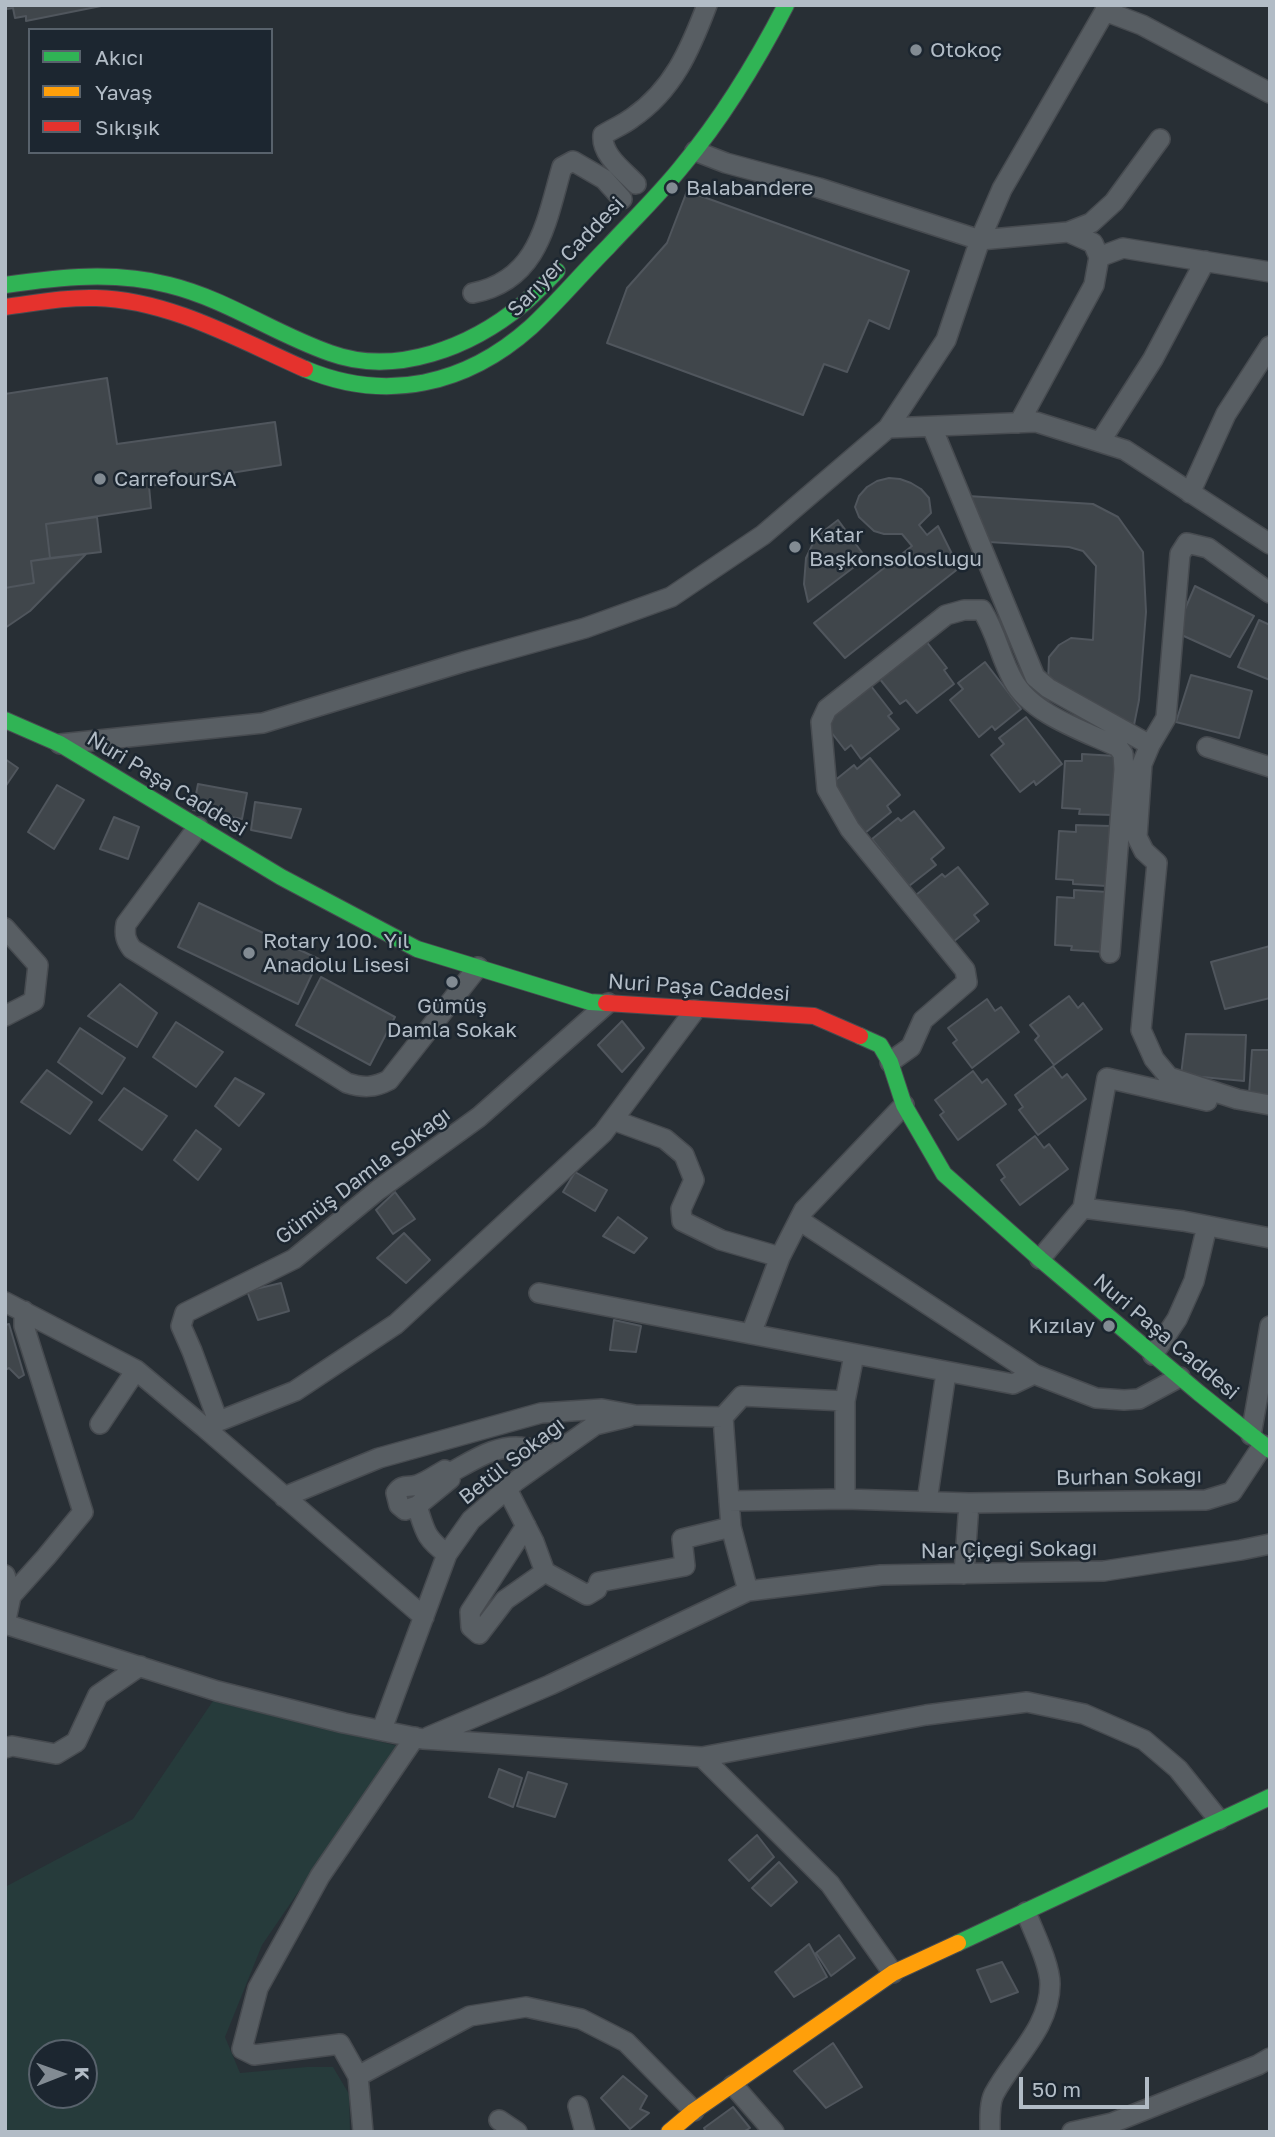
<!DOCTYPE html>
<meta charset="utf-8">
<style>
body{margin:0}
#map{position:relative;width:1275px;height:2137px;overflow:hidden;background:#282f35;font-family:"Golos Text",sans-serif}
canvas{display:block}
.frame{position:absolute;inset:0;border:7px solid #b2bcc6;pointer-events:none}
.legend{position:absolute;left:28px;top:28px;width:245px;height:126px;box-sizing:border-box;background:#1c2630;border:2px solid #58626c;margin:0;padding:9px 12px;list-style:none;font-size:21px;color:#b2bcc6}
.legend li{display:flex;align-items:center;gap:14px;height:35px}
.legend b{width:35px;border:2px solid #58626c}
.north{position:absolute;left:28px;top:2039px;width:70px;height:70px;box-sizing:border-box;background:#1c2630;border:2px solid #58626c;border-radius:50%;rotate:89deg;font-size:19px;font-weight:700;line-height:28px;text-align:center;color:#b2bcc6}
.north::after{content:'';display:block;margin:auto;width:24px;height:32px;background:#828b93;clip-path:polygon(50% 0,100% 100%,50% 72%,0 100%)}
.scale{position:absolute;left:1019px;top:2077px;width:130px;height:32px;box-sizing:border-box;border:4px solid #b2bcc6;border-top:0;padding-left:9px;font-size:21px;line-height:24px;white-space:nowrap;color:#b2bcc6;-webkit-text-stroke:5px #1c2630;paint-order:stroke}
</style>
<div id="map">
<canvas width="1275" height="2137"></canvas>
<div class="frame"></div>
<ul class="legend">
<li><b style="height:9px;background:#30b455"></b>Akıcı</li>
<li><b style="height:9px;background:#ff9f0a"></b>Yavaş</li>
<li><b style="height:9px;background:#e5322d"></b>Sıkışık</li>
</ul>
<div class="north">K</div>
<div class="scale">50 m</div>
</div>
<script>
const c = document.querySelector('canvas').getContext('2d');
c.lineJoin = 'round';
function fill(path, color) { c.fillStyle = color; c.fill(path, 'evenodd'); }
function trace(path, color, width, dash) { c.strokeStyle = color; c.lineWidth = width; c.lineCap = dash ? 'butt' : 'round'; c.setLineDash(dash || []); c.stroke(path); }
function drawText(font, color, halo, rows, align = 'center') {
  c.font = font + ' "Golos Text",sans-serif'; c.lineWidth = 5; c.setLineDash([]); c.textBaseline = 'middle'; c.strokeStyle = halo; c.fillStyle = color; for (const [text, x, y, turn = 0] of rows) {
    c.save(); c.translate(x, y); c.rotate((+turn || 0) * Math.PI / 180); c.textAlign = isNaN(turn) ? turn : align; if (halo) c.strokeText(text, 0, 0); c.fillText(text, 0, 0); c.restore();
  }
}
const green = new Path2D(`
 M213 1701 398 1746 262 1945 225 2037 240 2073 307 2067H333L349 2094 350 2132H5V1887L133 1819ZM42 2053H84V2095H42Z`);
const building = new Path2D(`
 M6 5H106L26 21V16L15 18 13 8 7 9Z
 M687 191 909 271 889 329 869 320 847 372 824 364 803 415 607 343 627 288 667 243Z
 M107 378 117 444 275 422 281 465 149 486 151 508 46 524 50 558 31 561 34 583 5 588V394Z
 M889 478 900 479 911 483 921 489 929 498 931 513 919 525 927 535 938 526 959 568 845 658 814 623 912 546 902 534H884L874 531 859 517 855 507 859 496 867 487 877 481Z
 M968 496 1093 504 1118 517 1143 552 1146 612 1139 700 1134 725 1048 682 1049 657 1059 645 1071 638 1093 640 1096 566 1083 551 1069 547 989 542Z
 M97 517 101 552 50 558 46 524Z
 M838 520 866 558 808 602 804 584 806 558 816 537Z
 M86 554 30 611 5 628V588L34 583 31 561Z
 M1195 586 1254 616 1230 657 1175 632Z
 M1259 620 1270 625V680L1238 667Z
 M926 641 947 668 944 670 954 684 917 713 906 700 900 704 879 678Z
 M985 662 1021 709 995 730 992 726 979 737 950 700 963 689 958 683Z
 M1191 675 1252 691 1239 738 1176 722Z
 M871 686 892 713 888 716 899 729 861 759 851 745 845 750 824 723Z
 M1026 717 1062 764 1036 785 1034 781 1020 792 991 755 1004 744 999 738Z
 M1082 754 1116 756 1113 815 1079 814 1080 809 1062 808 1065 761H1082Z
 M870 758 900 795 887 806 891 812 865 833 828 786 854 765 857 769Z
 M5 759 18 768 5 787Z
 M198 784 247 793 242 819 193 810Z
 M57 785 84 800 54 849 28 832Z
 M255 802 301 809 291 838 251 830Z
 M914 811 944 848 931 859 936 865 909 886 872 839 898 818 901 821Z
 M114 817 139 827 128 859 100 849Z
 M1076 825 1110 826 1107 886 1073 884V880L1056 879 1059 831 1076 832Z
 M958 867 988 904 974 915 979 921 953 942 916 895 942 874 945 877Z
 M1074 890 1108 892 1105 952 1071 950 1072 946 1055 945 1057 897 1074 898Z
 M199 903 319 959 298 1004 178 947Z
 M1270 946V998L1225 1009 1211 962Z
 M321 977 395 1017 370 1065 296 1025Z
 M120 984 157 1013 137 1047 88 1016Z
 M1069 996 1078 1008 1083 1003 1102 1029 1054 1065 1035 1040 1039 1036 1030 1025Z
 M987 999 995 1011 1001 1007 1019 1032 972 1068 953 1043 957 1040 948 1028Z
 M622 1021 644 1048 622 1072 598 1045Z
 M176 1022 223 1052 196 1087 153 1057Z
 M80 1028 125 1058 102 1094 58 1062Z
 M1186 1034 1246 1035 1244 1081 1181 1075Z
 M1252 1050H1270V1096L1249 1094Z
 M1053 1066 1062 1078 1067 1074 1086 1099 1038 1135 1019 1110 1023 1107 1015 1095Z
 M47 1070 92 1102 70 1134 21 1102Z
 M973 1071 982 1083 987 1079 1006 1104 958 1140 940 1115 944 1112 935 1100Z
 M235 1078 264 1094 239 1126 215 1106Z
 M124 1088 167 1116 142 1150 99 1120Z
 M196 1130 221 1149 198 1180 174 1160Z
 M1035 1136 1044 1148 1049 1144 1068 1169 1020 1205 1001 1180 1005 1177 997 1165Z
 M575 1172 607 1190 595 1211 563 1192Z
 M395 1192 415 1219 393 1234 376 1210Z
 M618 1217 647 1238 634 1253 603 1236Z
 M404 1233 430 1260 406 1283 377 1258Z
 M281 1283 289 1311 258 1320 247 1291Z
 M614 1320 641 1326 636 1352 610 1350Z
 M9 1324 24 1375 19 1378 9 1368 5 1370V1325Z
 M499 1769 522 1778 513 1807 489 1797Z
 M528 1772 567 1784 555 1817 517 1806Z
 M757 1835 774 1857 749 1881 729 1860Z
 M779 1862 797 1882 771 1906 752 1888Z
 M839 1935 855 1958 831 1976 816 1953Z
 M809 1944 827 1977 794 1997 775 1972Z
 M1002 1962 1018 1992 991 2002 977 1970Z
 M833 2043 862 2087 826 2108 794 2071Z
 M623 2076 647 2096 640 2109 649 2113 630 2129 601 2098Z
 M733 2107 750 2128 743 2132H706L704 2128Z`);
const street = new Path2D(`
 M1105 11 1142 25 1270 93
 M695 151 726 163 819 188 980 240 1068 232 1093 243 1099 257 1094 285 1019 423
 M636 184C624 171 601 155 603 135 612 129 623 125 632 118 673 90 690 50 707 5
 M1068 232 1091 223 1114 202 1160 139
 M1099 257 1123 248 1270 272
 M473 293C539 280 546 222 562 167L573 161 604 179 622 199
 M932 427 1035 677 1048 688 1150 745
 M888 428 946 340 980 240 1002 189 1105 11 1106 5
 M1100 442 1153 359 1205 261
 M1190 493 1226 414 1270 346
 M1270 593 1208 548 1187 543 1180 554 1166 718 1150 745 1142 764 1137 837 1144 851 1157 863 1141 1030 1154 1059 1169 1077 1237 1099 1270 1105
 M60 744 263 723 463 662 585 628 671 597 763 535 888 428 1036 422 1125 450 1270 544
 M1207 747 1270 767
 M198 827 126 924C124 935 126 941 132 949L347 1083C363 1088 374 1088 389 1080L478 967
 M5 928 38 965 34 1001 5 1016
 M890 1062 911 1047 923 1020 967 982 965 970 850 829 827 789 821 722 827 709 946 615 964 610H982C997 634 1000 657 1013 680 1031 714 1084 731 1118 747L1123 754 1124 769 1110 953
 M904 1105 804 1210 780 1257 751 1334 1013 1384 1034 1374
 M613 1120 665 1139 684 1155 694 1180 681 1209 682 1221 721 1240 780 1257
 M1083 1208 1183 1221 1270 1238
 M799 1220 1034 1374 1096 1398 1124 1400 1139 1399 1180 1377
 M1040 1259 1083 1208 1107 1078 1207 1101
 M539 1293 751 1334
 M5 1302 136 1370 204 1427 295 1391 396 1324 603 1133 695 1010
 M1153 1355 1177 1319 1194 1281 1207 1226
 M723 1417 731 1527 748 1591
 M218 1421 192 1351 181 1326 185 1313 294 1259 378 1190 479 1117 608 1003
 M100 1424 136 1370
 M204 1427 424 1617
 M1251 1435 1270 1326
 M507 1489 534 1542 545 1572 587 1595 597 1589 599 1582 685 1566 682 1539 731 1527
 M284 1497 379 1458 541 1413 602 1409 635 1415 723 1417 742 1396 845 1401
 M845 1499V1401L854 1355
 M729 1501 845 1499 969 1503 964 1574
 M927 1501 946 1373
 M969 1503 1206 1500 1232 1492 1263 1445
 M417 1506 450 1479 448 1474
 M526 1526 470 1612 471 1627 479 1634 505 1600 545 1572
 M447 1554C425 1538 425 1531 417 1506L405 1510 399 1505 396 1493C403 1483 408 1488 417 1485 427 1482 436 1475 445 1470L448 1474C471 1462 498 1442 526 1448 535 1449 544 1453 552 1455
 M5 1575 11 1596 5 1624 217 1691 344 1723 423 1739 702 1757 830 1884 893 1973
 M11 1596 46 1557 83 1512 24 1326V1311
 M382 1729 447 1554 471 1520 516 1481 595 1425 628 1417
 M428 1737 550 1685 748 1591 881 1575 1104 1571 1241 1550 1270 1544
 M5 1748 12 1746 56 1754 76 1742 98 1695 140 1666
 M702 1757 926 1715 1027 1702 1084 1714 1144 1740 1178 1769 1219 1820
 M358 2076 470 2016 526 2007 581 2019 626 2042 694 2111
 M733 2085 774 2132
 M578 2106 585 2132
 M499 2120 517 2132
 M363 2132 358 2076 340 2044 254 2055 242 2049 258 1988 320 1876 415 1737
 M990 2132C990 2121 989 2104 994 2094 1013 2058 1050 2028 1050 1984 1050 1964 1033 1931 1026 1912
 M1072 2132 1112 2123 1258 2065 1270 2058`);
const fast = new Path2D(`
 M5 285C60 277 114 271 169 285 226 299 275 334 330 353 396 377 471 347 523 304 535 294 546 282 557 271
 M305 369C386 403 466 385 531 327 558 302 582 273 608 247 633 220 660 194 683 165 724 116 757 61 786 5
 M5 720 60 744 281 877 417 949 590 1002 606 1003
 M860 1036 880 1045 890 1062 904 1105 944 1174 1040 1259 1199 1393 1270 1450
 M958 1943 1270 1797`);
const slow = new Path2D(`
 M669 2132 694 2111 893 1973 958 1943`);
const jam = new Path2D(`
 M5 307C36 303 65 297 96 298 170 300 239 340 305 369
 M606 1003 814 1016 860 1036`);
const markers = [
 [916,50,7,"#828b93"],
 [672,188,7,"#828b93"],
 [100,479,7,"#828b93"],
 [795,547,7,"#828b93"],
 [249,953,7,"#828b93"],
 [452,982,7,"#828b93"],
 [1109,1326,7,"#828b93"]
];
const poiNames = [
 ["Otokoç",930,50],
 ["Balabandere",686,188],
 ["CarrefourSA",114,479],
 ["Katar",809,535],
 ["Başkonsolosluğu",809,559],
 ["Rotary 100. Yıl",263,941],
 ["Anadolu Lisesi",263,965],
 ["Gümüş",452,1006,"center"],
 ["Damla Sokak",452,1030,"center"],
 ["Kızılay",1095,1326,"right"]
];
const streetNames = [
 ["Sarıyer Caddesi",566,257,-46],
 ["Nuri Paşa Caddesi",167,784,31],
 ["Nuri Paşa Caddesi",699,988,4],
 ["Gümüş Damla Sokağı",363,1176,-37],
 ["Nuri Paşa Caddesi",1166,1337,40],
 ["Betül Sokağı",512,1461,-38],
 ["Burhan Sokağı",1129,1477,-1],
 ["Nar Çiçeği Sokağı",1009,1550,-1]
];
fill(green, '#263b3b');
fill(building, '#40464b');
trace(building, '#50565d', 2);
trace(street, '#474b50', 22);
trace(fast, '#474b50', 18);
trace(slow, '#474b50', 18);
trace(jam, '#474b50', 18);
trace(street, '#585e63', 19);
trace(fast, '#30b455', 16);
trace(slow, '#ff9f0a', 16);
trace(jam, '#e5322d', 16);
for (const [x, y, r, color] of markers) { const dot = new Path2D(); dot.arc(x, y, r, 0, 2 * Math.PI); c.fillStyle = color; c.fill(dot); trace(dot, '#1c2630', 2.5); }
drawText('21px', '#b2bcc6', '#1c2630', poiNames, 'left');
drawText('21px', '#b2bcc6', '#1c2630', streetNames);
</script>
